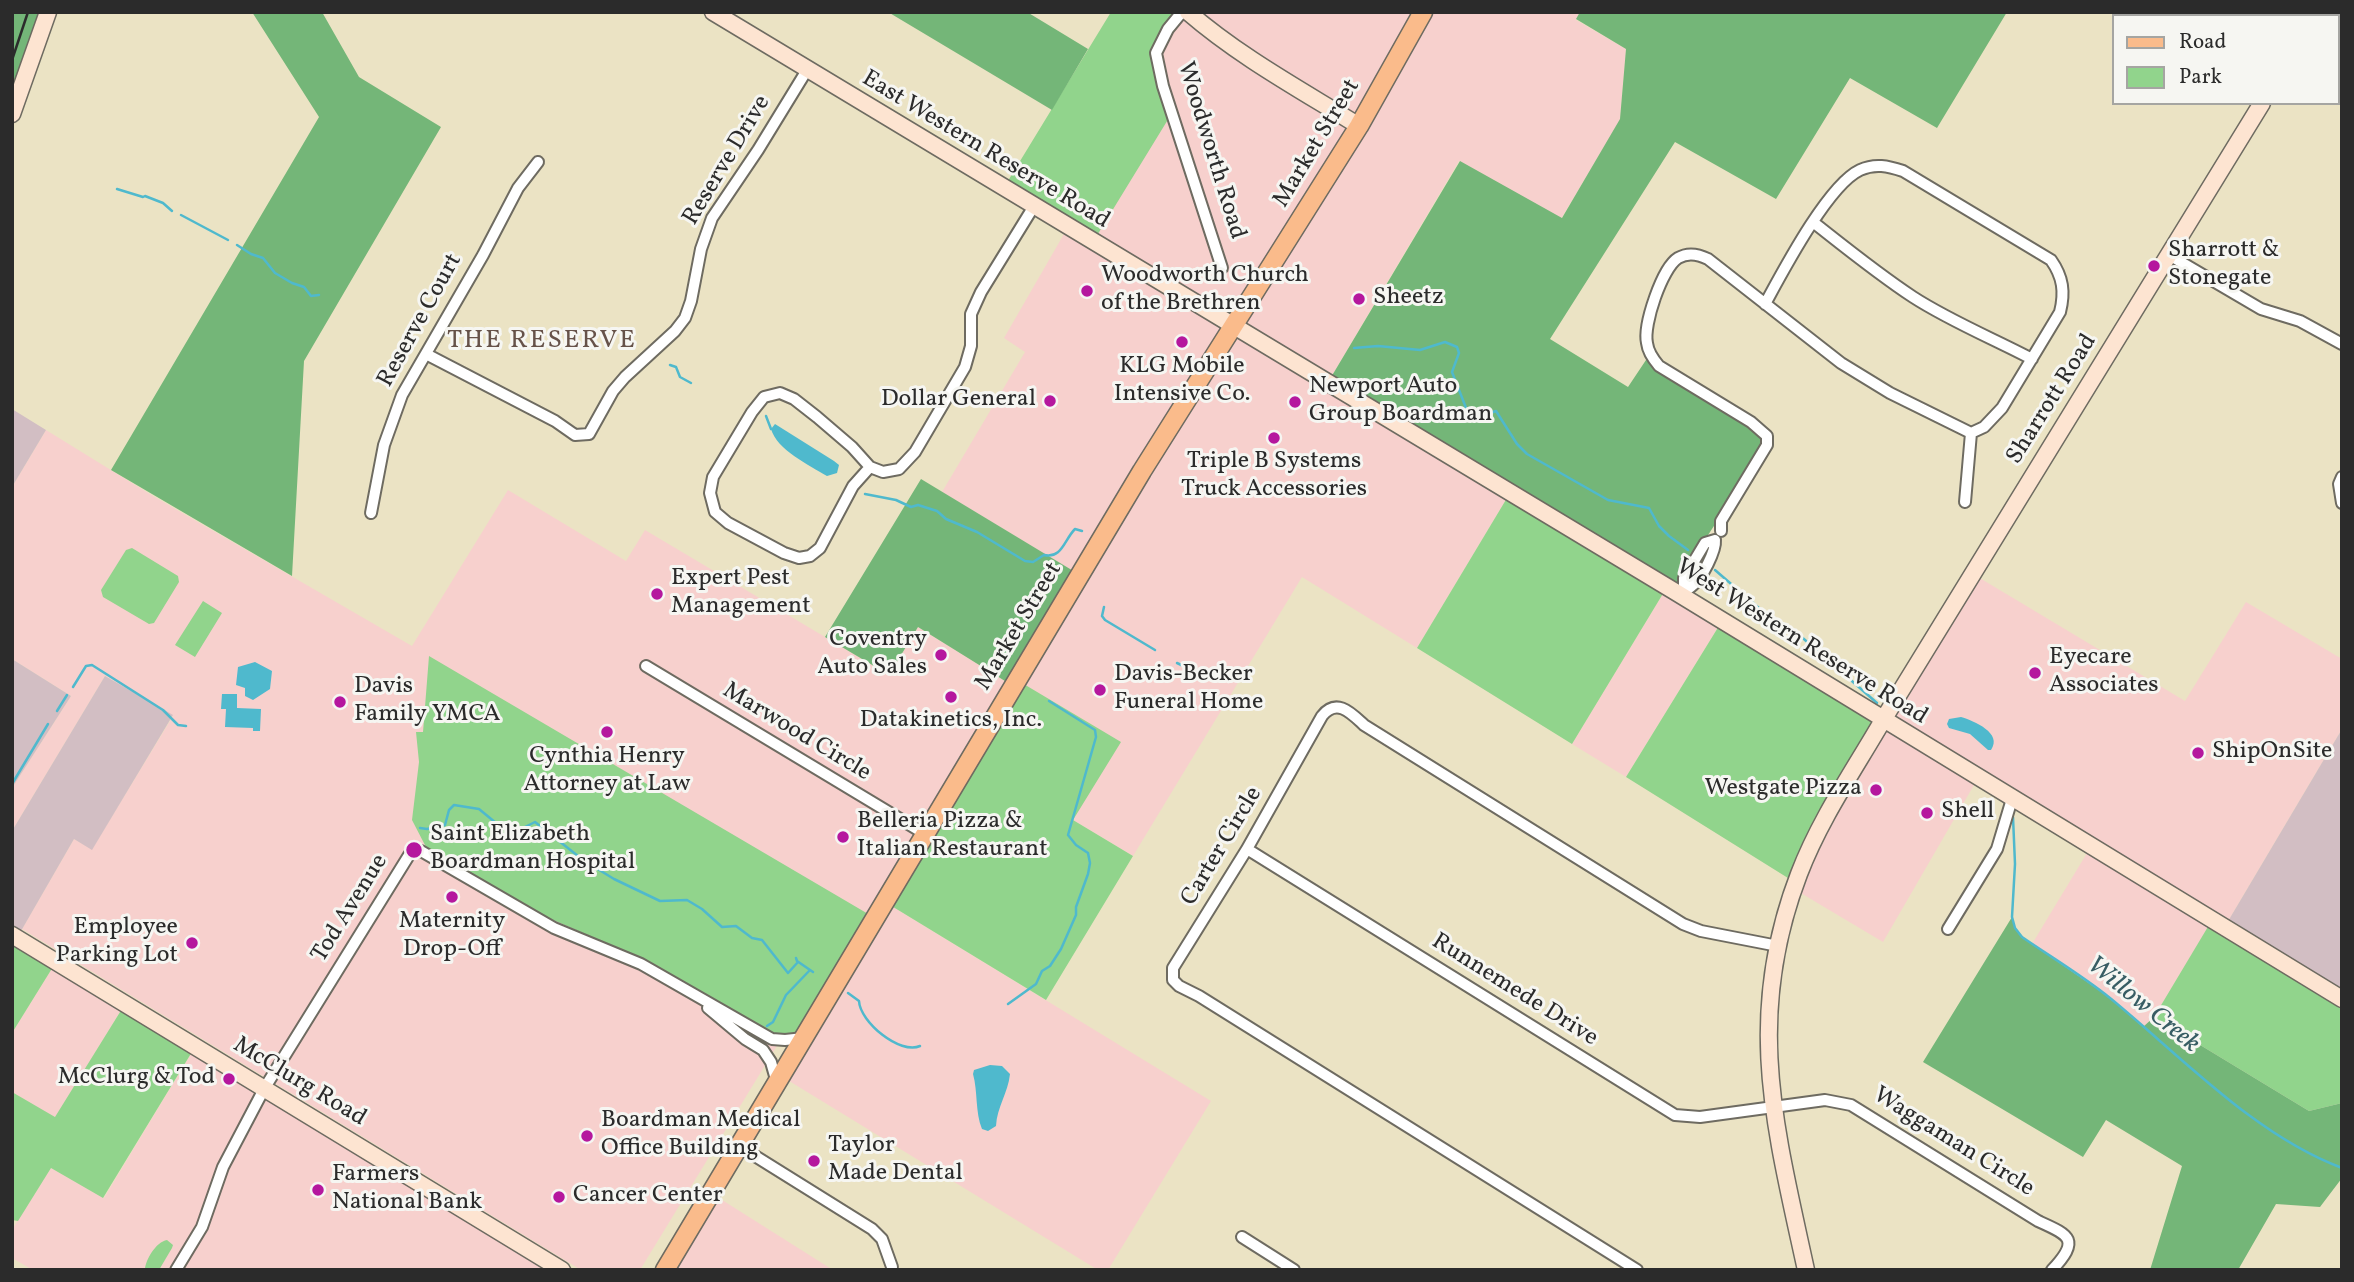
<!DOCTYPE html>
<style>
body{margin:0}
#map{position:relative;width:2354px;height:1282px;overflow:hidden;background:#ebe3c4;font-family:Vollkorn,serif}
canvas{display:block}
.frame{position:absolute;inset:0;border:14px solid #2b2b2b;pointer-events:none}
.legend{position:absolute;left:2112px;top:14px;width:228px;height:91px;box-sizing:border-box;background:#f6f6f2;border:2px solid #a5a5a2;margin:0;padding:9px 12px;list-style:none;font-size:21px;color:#2b2b2b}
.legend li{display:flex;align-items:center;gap:14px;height:35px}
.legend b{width:35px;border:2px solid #a5a5a2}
</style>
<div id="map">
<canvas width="2354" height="1282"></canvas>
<div class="frame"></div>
<ul class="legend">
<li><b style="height:9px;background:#fabb8b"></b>Road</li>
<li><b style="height:19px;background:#91d48c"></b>Park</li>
</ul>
</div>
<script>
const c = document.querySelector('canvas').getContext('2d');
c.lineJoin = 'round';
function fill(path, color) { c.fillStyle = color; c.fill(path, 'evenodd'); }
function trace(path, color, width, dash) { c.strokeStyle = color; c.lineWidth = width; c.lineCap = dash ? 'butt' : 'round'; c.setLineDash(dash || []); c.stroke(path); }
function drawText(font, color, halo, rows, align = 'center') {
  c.font = font + ' Vollkorn,serif'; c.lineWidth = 6; c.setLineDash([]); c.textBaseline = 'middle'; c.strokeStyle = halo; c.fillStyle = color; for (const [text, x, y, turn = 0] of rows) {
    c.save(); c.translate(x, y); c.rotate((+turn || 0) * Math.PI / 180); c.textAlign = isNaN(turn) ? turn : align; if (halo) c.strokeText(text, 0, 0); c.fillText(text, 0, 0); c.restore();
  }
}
const built = new Path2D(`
 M1182 12H1580L1576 20 1626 49 1620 120 1561 219 1459 161 1327 384 1510 493 1417 648 1302 577 1133 856 1073 820 1017 680 1079 575 942 492 1025 352 1004 338 1068 227 1156 53Z
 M46 430 153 496 412 646 508 490 626 561 645 530 889 675 918 627 1013 686 885 902 1211 1101 1108 1270H1098L781 1076 875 918 786 1031 640 1270H581L22 929 74 839 92 849 173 716 105 676 12 831V788L71 696 12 659V487Z
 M1973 574 2185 701 2246 602 2342 659V729L2224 928 2212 921 2154 1017 2143 1027 2109 997 2032 944 2087 853 2107 857 1978 778 1883 942 1794 889 1800 872Z
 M1667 587 1722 621 1626 777 1572 744Z
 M56 962 125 1004 55 1118 12 1092V1033Z
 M195 1047 562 1270H33L12 1258V1230L51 1168 104 1198Z
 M711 1193 833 1270H665Z`);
const industrial = new Path2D(`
 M12 409 46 430 12 487Z
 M12 659 71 696 12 788Z
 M105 676 173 715 92 850 74 839 17 938 12 935V831Z
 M2342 729V999L2224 928Z`);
const green = new Path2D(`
 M1111 12H1182L1156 53 1172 113 1093 242 1003 189Z
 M1510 493 1667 587 1572 744 1417 648Z
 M132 548 178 576 179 582 154 623 149 624 103 597 101 590 126 550Z
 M203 601 222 613 195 657 175 645Z
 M1722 621 1883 720 1796 883 1626 777Z
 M429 656 875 918 804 1038 771 1035 640 958 535 912 427 849 412 820 419 762 416 732H423Z
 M1017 680 1121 742 1073 820 1133 856 1046 1000 885 902Z
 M2212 920 2342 999V1103L2309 1111 2154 1017Z
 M17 938 56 962 12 1033V945Z
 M125 1004 195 1047 103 1198 51 1168 18 1221 12 1220V1092L55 1117Z
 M167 1240 173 1245 172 1248 159 1270 145 1269C146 1259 156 1242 167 1240Z`);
const forest = new Path2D(`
 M12 12H48L12 114Z
 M252 12H322L359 77 441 127 304 361 292 576 111 470 319 117Z
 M888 12H1027L1088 49 1052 110Z
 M1580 12H2007L1937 128 1850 78 1776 199 1675 142 1550 339 1628 387 1650 354 1751 422 1767 445 1672 590 1327 384 1460 161 1562 218 1620 119 1626 49 1576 19Z
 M921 479 1080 575 1013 686 918 627 889 675 825 637Z
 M2012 917 2015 928 2022 937 2109 997 2143 1027 2154 1017 2309 1111 2342 1103V1178L2320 1207 2276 1204 2238 1270H2150L2182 1166 2106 1120 2083 1157 1923 1062Z`);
const water = new Path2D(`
 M775 424 834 461 839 465 837 473 827 476C809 465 777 450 771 429Z
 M255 662 272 671 270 689 253 700 245 696V688L236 685 238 667Z
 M222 694H237V708L261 709 260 731H253V728L225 727 226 709H221Z
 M1961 717C1974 721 2003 733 1991 750H1988L1970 734 1949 728 1947 724 1949 719Z
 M990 1065 1002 1066 1010 1074C1008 1093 997 1107 996 1126L988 1131 982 1129C975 1112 978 1092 973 1074L974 1070Z`);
const stream = new Path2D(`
 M117 189 143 197 145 196 163 203 172 211
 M181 215 228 240
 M237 245 251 254 263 258 275 273 292 283 304 287 311 296 319 295
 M1354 348 1378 346 1420 350 1445 342 1457 347 1459 353 1452 372 1468 413 1476 418 1496 411 1517 444 1527 454 1608 500 1649 508 1659 526 1669 536 1688 550
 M670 365 676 367 680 377 691 383
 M766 416 771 429
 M865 494 896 500 911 507 918 505 937 511 946 519 977 532 1025 561 1033 562 1044 555C1062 559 1064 540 1075 529L1082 531
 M1715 570 1775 622 1797 633 1877 703
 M1104 607 1102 616 1105 620 1155 650
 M1177 663 1213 680 1220 678 1224 669
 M73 687 86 666 92 665 163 710 178 725 186 726
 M57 711 67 695
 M12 784 48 724
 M2013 817 2015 864 2012 917 2015 928 2022 937C2051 957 2083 976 2110 998 2181 1056 2254 1135 2342 1168
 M420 828 427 829 445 825 449 810 454 805 479 809 496 823 511 829H521L535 822 583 860 614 879 660 901 687 900 702 909 722 927 736 926 752 938 762 940 788 973 798 962
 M796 958 797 961 813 972
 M848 993 859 1001C860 1022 900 1055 920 1046
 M1008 1004 1036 984 1042 971 1050 966 1061 949 1076 915V907L1088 874 1090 863 1088 853 1076 845 1068 835 1096 737 1095 730 1049 701
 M767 1026 773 1022 786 995 810 970`);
const street = new Path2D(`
 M1182 12 1168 29 1156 53 1163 86 1222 268
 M1813 222C1846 248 1878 274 1913 297 1950 321 1992 338 2032 359
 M2169 255 2261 309 2300 321 2342 344
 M1765 304C1783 271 1828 185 1860 170 1875 163 1888 166 1903 171L2051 260C2063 277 2065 292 2060 312L2002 408 1984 427 1971 433 1965 502
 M426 354 555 421 575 435 589 434 613 391 625 377 675 331 685 318 691 301 701 249 712 218 758 150 807 70
 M870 467 853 486 820 548 810 556 799 558 784 553 728 523 715 512 710 493 713 477 752 412 764 397 780 393 794 399 817 417 852 447 870 467 883 472 899 469 915 452 965 367 971 346V314L981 292 1034 206
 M2342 477 2339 484 2342 503
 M371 513 384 445 402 395 483 255 518 188 538 162
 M1721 531V521L1767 445V436L1751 422 1659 366C1653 359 1648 352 1647 343 1643 325 1662 268 1678 258 1688 252 1698 254 1708 259L1841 363 1890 393 1971 433
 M1681 596C1685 589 1688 590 1693 585 1702 578 1716 551 1715 540L1705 543 1684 578V590
 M646 666 925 834
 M1247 849 1675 1115 1700 1117 1825 1100 1851 1105 2038 1221C2069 1235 2081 1239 2052 1270
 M1948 929 1997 849 2012 799
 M708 1008 745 1039 763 1050 771 1062 777 1083
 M739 1146 872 1229 882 1239 892 1267
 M1242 1237 1294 1270
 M176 1270 202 1227 223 1167 264 1089 411 852 421 851 554 928 641 964 772 1039 785 1040 804 1038
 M1637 1270 1199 996 1179 986 1173 980V968L1247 849 1322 716C1337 697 1352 714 1364 725L1683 924 1701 931 1778 946`);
const secondary = new Path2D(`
 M713 12 1674 591 2342 999
 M1188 12C1240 57 1301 90 1359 126
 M2316 16 2318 12
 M12 114 48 12
 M12 935 562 1270
 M1806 1270C1775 1127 1744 1017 1799 874 1820 819 1854 770 1883 720L2262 103`);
const primary = new Path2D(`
 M665 1270 1142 471 1359 126 1423 12`);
const rail = new Path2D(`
 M12 60 28 12`);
const markers = [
 [2154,266,7,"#b5179e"],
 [1087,291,7,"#b5179e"],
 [1359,299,7,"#b5179e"],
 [1182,342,7,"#b5179e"],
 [1050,401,7,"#b5179e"],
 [1295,402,7,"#b5179e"],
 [1274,438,7,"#b5179e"],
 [657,594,7,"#b5179e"],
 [941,655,7,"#b5179e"],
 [2035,673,7,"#b5179e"],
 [1100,690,7,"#b5179e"],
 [951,697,7,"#b5179e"],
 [340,702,7,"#b5179e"],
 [607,732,7,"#b5179e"],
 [2198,753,7,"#b5179e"],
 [1876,790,7,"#b5179e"],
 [1927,813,7,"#b5179e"],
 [843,837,7,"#b5179e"],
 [414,850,9,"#b5179e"],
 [452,897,7,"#b5179e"],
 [192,943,7,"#b5179e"],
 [229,1079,7,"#b5179e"],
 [587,1136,7,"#b5179e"],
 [814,1161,7,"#b5179e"],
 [318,1190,7,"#b5179e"],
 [559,1197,7,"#b5179e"]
];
const streetNames = [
 ["Market Street",1318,144,-59],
 ["East Western Reserve Road",985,151,31],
 ["Woodworth Road",1210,151,73],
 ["Reserve Drive",728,161,-59],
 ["Reserve Court",421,321,-61],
 ["Sharrott Road",2053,400,-58],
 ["Market Street",1020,627,-59],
 ["West Western Reserve Road",1801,643,32],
 ["Marwood Circle",796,733,31],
 ["Carter Circle",1223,847,-59],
 ["Tod Avenue",351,909,-58],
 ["Runnemede Drive",1514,991,32],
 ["McClurg Road",299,1083,31],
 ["Waggaman Circle",1953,1143,32]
];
const poiNames = [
 ["Sharrott &",2168,252],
 ["Stonegate",2168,280],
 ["Woodworth Church",1101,277],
 ["of the Brethren",1101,305],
 ["Sheetz",1373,299],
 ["KLG Mobile",1182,368,"center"],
 ["Intensive Co.",1182,396,"center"],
 ["Newport Auto",1309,388],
 ["Group Boardman",1309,416],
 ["Dollar General",1036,401,"right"],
 ["Triple B Systems",1274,463,"center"],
 ["Truck Accessories",1274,491,"center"],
 ["Expert Pest",671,580],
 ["Management",671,608],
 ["Coventry",927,641,"right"],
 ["Auto Sales",927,669,"right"],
 ["Eyecare",2049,659],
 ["Associates",2049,687],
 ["Davis-Becker",1114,676],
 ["Funeral Home",1114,704],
 ["Davis",354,688],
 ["Family YMCA",354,716],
 ["Datakinetics, Inc.",951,722,"center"],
 ["ShipOnSite",2212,753],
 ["Cynthia Henry",607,758,"center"],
 ["Attorney at Law",607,786,"center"],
 ["Westgate Pizza",1862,790,"right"],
 ["Shell",1941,813],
 ["Belleria Pizza &",857,823],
 ["Italian Restaurant",857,851],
 ["Saint Elizabeth",430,836],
 ["Boardman Hospital",430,864],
 ["Maternity",452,923,"center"],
 ["Drop-Off",452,951,"center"],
 ["Employee",178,929,"right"],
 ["Parking Lot",178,957,"right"],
 ["McClurg & Tod",215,1079,"right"],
 ["Boardman Medical",601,1122],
 ["Office Building",601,1150],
 ["Taylor",828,1147],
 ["Made Dental",828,1175],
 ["Farmers",332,1176],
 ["National Bank",332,1204],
 ["Cancer Center",573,1197]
];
const neighbourhoodNames = [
 ["THE RESERVE",542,342]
];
const waterNames = [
 ["Willow Creek",2142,1006,39]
];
fill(built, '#f7d0cd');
fill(industrial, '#d2bec3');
fill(green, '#91d48c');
fill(forest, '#74b678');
fill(water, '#4fb9cd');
trace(stream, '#4fb9cd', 2.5);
trace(street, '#6e6b61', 14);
trace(secondary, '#6e6b61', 19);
trace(primary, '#6e6b61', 21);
trace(street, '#fff', 10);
trace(secondary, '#fde4d1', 16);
trace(primary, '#fabb8b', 18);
trace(rail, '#2b2b2b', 2.5);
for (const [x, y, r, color] of markers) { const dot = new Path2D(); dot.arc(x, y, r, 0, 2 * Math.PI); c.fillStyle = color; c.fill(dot); trace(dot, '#f6f6f2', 2.5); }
drawText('24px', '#2b2b2b', '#f6f6f2', streetNames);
drawText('24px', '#2b2b2b', '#f6f6f2', poiNames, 'left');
c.letterSpacing = '2px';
drawText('26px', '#665249', '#f6f6f2', neighbourhoodNames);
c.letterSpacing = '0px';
drawText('italic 26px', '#385d64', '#f6f6f2', waterNames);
</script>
